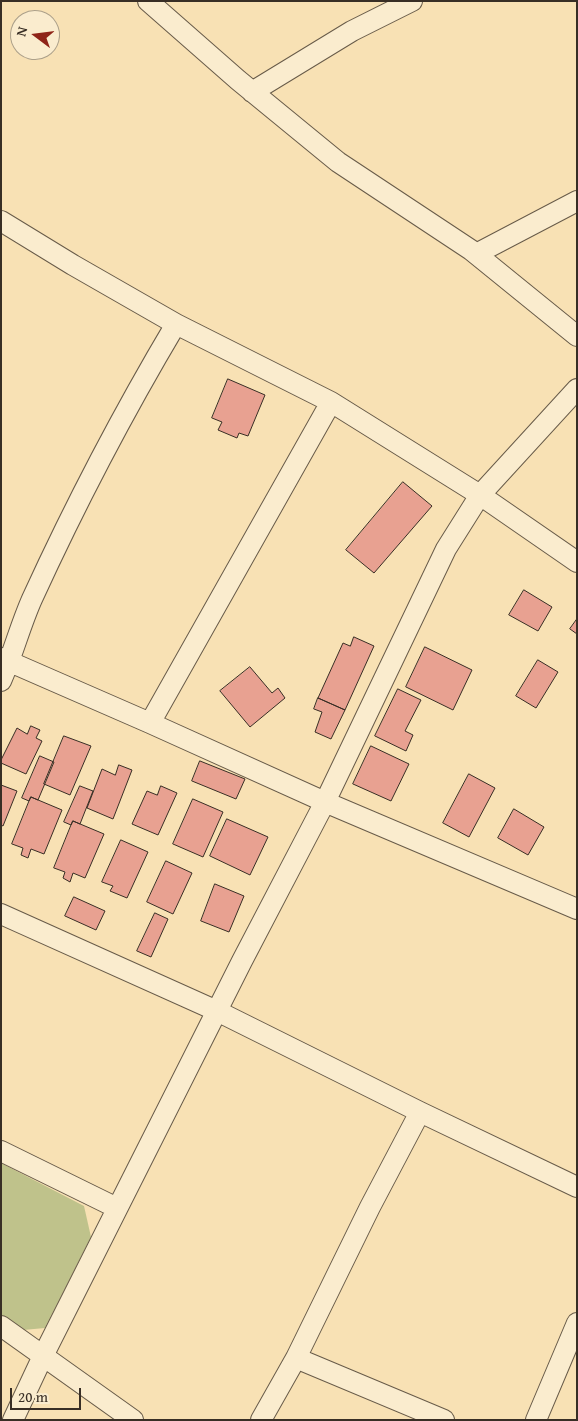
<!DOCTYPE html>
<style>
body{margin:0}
#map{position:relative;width:578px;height:1421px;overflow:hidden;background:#f8e1b4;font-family:"Gentium Book Plus",serif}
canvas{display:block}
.frame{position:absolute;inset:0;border:2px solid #382e25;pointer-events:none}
.north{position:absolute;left:10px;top:10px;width:50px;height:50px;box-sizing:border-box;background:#faecce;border:1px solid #aca08a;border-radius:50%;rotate:285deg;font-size:14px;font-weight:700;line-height:20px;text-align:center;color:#382e25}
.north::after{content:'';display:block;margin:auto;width:18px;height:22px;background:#8f2418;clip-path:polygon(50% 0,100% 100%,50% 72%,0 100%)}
.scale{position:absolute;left:10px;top:1388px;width:71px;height:22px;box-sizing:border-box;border:2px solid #382e25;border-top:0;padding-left:6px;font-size:15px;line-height:18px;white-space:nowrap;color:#382e25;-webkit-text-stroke:4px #faecce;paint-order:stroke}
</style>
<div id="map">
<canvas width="578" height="1421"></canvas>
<div class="frame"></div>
<div class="north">N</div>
<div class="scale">20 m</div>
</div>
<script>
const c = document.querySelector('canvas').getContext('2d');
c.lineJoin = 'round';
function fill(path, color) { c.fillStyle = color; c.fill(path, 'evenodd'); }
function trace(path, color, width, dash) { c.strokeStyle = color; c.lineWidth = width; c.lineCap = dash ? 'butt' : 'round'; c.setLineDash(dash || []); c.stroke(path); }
const green = new Path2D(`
 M1 1163 84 1206 91 1237 45 1328 23 1330 1 1315Z`);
const building = new Path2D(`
 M228 379 265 395 248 436 239 433 237 438 218 430 222 422 212 418Z
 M403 482 432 506 374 573 346 550Z
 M524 590 552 607 538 631 509 615Z
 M577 619V634L570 629Z
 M354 637 374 646 345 710 318 698 343 643 350 646Z
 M425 647 472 670 453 710 406 687Z
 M538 660 558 672 536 708 516 696Z
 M250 667 272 693 278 688 285 698 250 727 220 691Z
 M398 689 421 700 405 731 413 735 406 751 375 736Z
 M318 698 345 710 331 739 315 732 322 712 314 709Z
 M31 726 40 730 36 738 42 741 26 774 1 763V760L17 728 27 734Z
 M64 736 91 746 70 795 44 784Z
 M371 746 409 764 391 801 353 784Z
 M40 756 54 762 38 800 31 797 29 801 22 798Z
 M200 761 245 779 236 799 192 781Z
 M119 765 132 770 113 819 87 808 102 769 115 775Z
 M469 774 495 788 469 837 443 823Z
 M1 785 17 791 3 826 1 825Z
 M80 786 93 791 80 824 73 821 71 825 64 822Z
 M161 786 177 793 158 835 132 824 147 791 157 795Z
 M31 797 62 810 44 854 31 849 28 858 21 855 23 848 12 844Z
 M193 799 223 812 203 857 173 844Z
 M514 809 544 827 528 855 498 838Z
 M227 819 268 837 250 875 210 856Z
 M73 821 104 834 85 878 73 873 70 882 63 878 65 872 54 868Z
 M121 840 148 852 127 898 110 891 113 886 102 882Z
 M166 861 192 873 173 914 147 902Z
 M215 884 244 896 229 932 201 921Z
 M74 897 105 911 96 930 65 916Z
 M155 913 168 919 151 957 137 951Z`);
const street = new Path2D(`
 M148 1 238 80 338 162 471 250 577 336
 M252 92 352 31 412 1
 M1 221 73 265 176 324 331 402 480 495 577 562
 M476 254 577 201
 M1 658 150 723 325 802 577 909
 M1 681C13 654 20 626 32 599 75 505 123 413 176 324
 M150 723 331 402
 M1 914 217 1011 420 1112 577 1187
 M1 1151 117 1208
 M1 1326 133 1420
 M296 1358 444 1420
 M13 1420 43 1356 242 961 325 802 446 549 480 495 577 389
 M261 1420 296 1358 370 1207 420 1112
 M536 1420 577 1323`);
fill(green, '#bfc28b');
fill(building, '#e8a191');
trace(building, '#382e25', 1);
trace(street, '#685b49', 22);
trace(street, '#faecce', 20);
</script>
